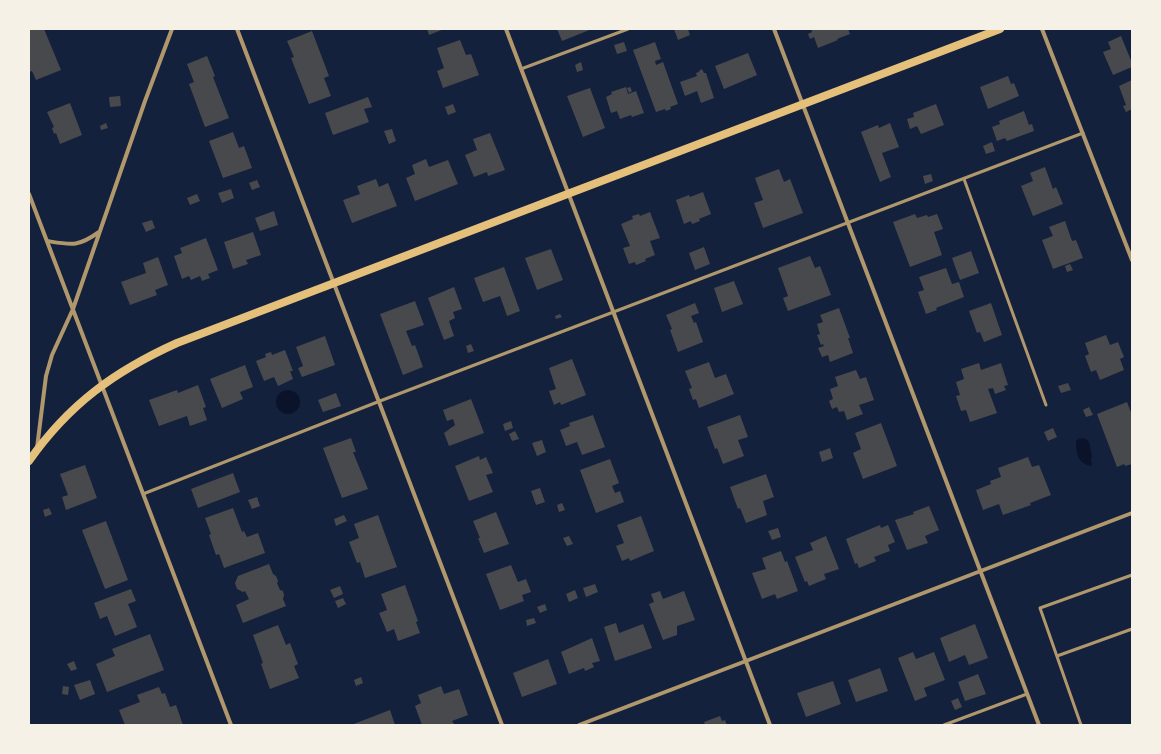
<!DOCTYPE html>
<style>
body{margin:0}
#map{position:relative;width:1161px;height:754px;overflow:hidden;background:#14213d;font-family:"DejaVu Sans",sans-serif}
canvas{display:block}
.frame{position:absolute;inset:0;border:30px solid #f6f1e7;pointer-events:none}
</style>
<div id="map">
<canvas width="1161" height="754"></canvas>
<div class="frame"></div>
</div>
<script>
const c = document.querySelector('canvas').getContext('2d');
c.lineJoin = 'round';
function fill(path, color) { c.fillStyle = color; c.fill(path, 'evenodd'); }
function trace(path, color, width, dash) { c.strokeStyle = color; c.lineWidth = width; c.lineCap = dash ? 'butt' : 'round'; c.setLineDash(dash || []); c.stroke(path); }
const water = new Path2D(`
 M276 402a12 12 0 1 1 24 0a12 12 0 1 1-24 0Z
 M1081 438 1086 439 1089 442 1092 456 1091 461 1092 464 1091 466C1079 464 1075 454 1076 441L1078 439Z`);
const building = new Path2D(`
 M29 29H44L61 70 36 80 32 71 29 72Z
 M427 29H444L429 35Z
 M557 29H592L562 41Z
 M674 29H688L690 35 678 40Z
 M811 29H848L850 34 837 39 838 40 818 48 814 37 810 39 808 34 812 32Z
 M312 31 329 76 324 78 331 96 309 104 291 58 294 57 287 41Z
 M1121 36 1132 63V67L1113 75 1103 52 1111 49 1108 42Z
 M460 40 466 55 471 54 479 75 443 88 437 71 444 68 437 48Z
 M624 42 627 51 617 54 614 45Z
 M655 42 661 59 655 61 656 65 663 62 678 104 670 107 671 109 666 111 665 109 656 112 633 50Z
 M748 53 757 75 724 89 715 66Z
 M207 56 215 76 213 77 229 118 205 127 189 84 194 82 187 64Z
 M581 62 583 70 577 72 575 65Z
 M702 69 704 73H706L714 98 701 103 697 91 685 96 680 82 697 76 696 73 699 72V71Z
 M1008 76 1011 84 1014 83 1019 96 988 109 980 87Z
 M1132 80V109L1126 112 1123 106 1126 105 1119 86Z
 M626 87 628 94 636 91 644 113 632 117 631 115 620 119 617 111 611 113 606 97 612 94 611 92Z
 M630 87 632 91 629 93 627 88Z
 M590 88 605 128 583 137 567 96Z
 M120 96 121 106 110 107 109 97Z
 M368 97 372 107 364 109 369 122 333 135 325 113Z
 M70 103 82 135 60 144 56 133 54 134 52 128 54 127 47 112Z
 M453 104 456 112 448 115 445 107Z
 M936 104 944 125 921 134 917 126 910 129 907 119 914 117 913 113Z
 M1024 111 1029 125 1032 124 1034 131 1007 141 1005 138 997 141 992 127 1000 124 999 121Z
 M106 123 108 128 101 130 100 126Z
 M890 123 899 147 882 153 891 177 880 182 861 132 878 125 879 128Z
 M392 129 396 141 389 144 384 131Z
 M233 132 239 148 244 146 252 168 223 178 209 141Z
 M490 133 505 170 488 176 487 172 474 177 465 155 477 150 473 139Z
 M992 142 995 151 986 154 983 146Z
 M426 159 429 167 448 160 458 184 415 201 406 178 415 174 412 165Z
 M1045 167 1053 189 1056 187 1063 204 1033 216 1021 186 1033 181 1030 173Z
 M779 169 784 182 790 179 803 213 763 228 754 203 763 200 755 178Z
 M931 174 933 181 925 184 923 176Z
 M376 179 379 187 388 183 397 206 352 223 343 200 360 194 357 186Z
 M257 180 260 187 252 190 249 183Z
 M231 189 234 198 222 203 218 193Z
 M703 192 711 214 699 219 700 221 692 224 691 221 684 224 676 200 689 195 690 197Z
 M197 194 200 201 190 205 187 198Z
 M274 211 278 225 260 231 255 218Z
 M650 212 660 238 650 241 655 255 645 259 646 261 636 265 635 262 629 264 623 248 630 246 621 224 633 219 632 216 639 214 640 216Z
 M915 214 917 218 927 215 928 217 937 214 943 229 934 232 942 255 910 267 893 222Z
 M152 220 155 228 146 232 142 223Z
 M1065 221 1072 241 1076 240 1083 258 1053 269 1042 240 1053 236 1049 227Z
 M253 232 261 255 246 260 248 264 233 269 224 242Z
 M206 238 218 270 208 274 210 278 202 281 200 276 191 280 189 276 182 279 174 256 182 253 180 248Z
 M704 247 710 264 695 270 689 253Z
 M551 249 563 280 537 290 525 258Z
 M971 251 979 273 960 280 952 258Z
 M810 256 815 268 820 266 831 295 788 311 783 298 788 296 778 268Z
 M158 257 168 285 155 290 157 295 130 305 121 282 146 273 143 263Z
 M1070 264 1073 270 1067 272 1065 266Z
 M504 267 520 311 507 316 500 296 483 302 474 278Z
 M946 268 952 284 959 282 964 297 936 308 937 310 926 314 918 292 924 290 919 277Z
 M734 281 743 304 722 312 714 288Z
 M454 287 462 309 453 312 455 318 449 321 454 336 444 340 428 298Z
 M415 301 424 325 406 331 412 346 415 345 423 367 403 375 380 314Z
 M695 303 699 313 691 316 694 323 696 322 703 342 678 352 670 330 672 329 666 315Z
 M991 303 1002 335 984 342 980 332 977 333 969 311Z
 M839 308 850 338H848L853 353 830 362 828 355 822 357 818 348 824 346 823 344 821 345 817 335 820 334 817 324 823 322 820 315Z
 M560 314 562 317 556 319 555 316Z
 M1106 335 1110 345 1118 342 1124 357 1120 359 1124 370 1100 380 1096 370 1091 372 1085 356 1089 354 1085 343Z
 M325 336 335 365 302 377 298 368 303 366 296 347Z
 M471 344 474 351 468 353 466 346Z
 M285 350 293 371H290L293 379 278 386 274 377 264 381 256 361 266 357 265 354 271 352 272 355Z
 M572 359 586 395 561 405 560 402 554 405 549 391 556 389 549 368Z
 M709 362 715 378 726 374 734 394 699 408 696 399 693 400 689 389 692 388 685 371Z
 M979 363 981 370 1001 363 1008 385 1004 386 1006 390 995 394 993 388 988 389 997 413 970 422 966 410 961 411 956 396 960 395 956 382 964 379 961 369Z
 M245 365 253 387 240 392 243 399 222 408 210 379Z
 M856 370 860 379 866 377 874 400 859 405 863 414 847 420 844 411 839 412 837 407 832 409 829 401 833 399 830 389 838 386 835 377Z
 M1068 383 1071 390 1061 393 1058 386Z
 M198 385 206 407 203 408 207 420 190 426 187 416 159 426 149 400 177 390 178 393Z
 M336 393 341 406 323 412 318 400Z
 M471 399 484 433 449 446 444 433 455 425 453 419 447 421 443 410Z
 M1127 402 1132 415V464L1125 466 1124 464 1117 467 1097 414Z
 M1089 407 1093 415 1086 417 1083 410Z
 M593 415 605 447 582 455 577 442 566 446 560 430 570 426 569 423Z
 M740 415 748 437 738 440 744 456 723 464 717 448 715 449 707 427Z
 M511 421 513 428 505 431 503 424Z
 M881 423 897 466 863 479 853 453 861 449 855 433Z
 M1053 428 1057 437 1048 441 1044 432Z
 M515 431 519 439 512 441 509 434Z
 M351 438 356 452H353L368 489 342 498 323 448Z
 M542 440 546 452 537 456 532 443Z
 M830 448 833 458 822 462 819 452Z
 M479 456 480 460 486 457 493 473 486 475 493 492 469 501 455 466Z
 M1028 457 1032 467 1039 465 1051 495 1030 503 1031 505 1003 515 999 504 983 510 976 490 991 484 990 481 1001 477 998 468Z
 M610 459 619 483 612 486 615 493 620 491 624 502 596 513 580 470Z
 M85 465 97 498 66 510 62 497 68 495 60 474Z
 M233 473 240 492 198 508 191 489Z
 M766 474 774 497 763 501 767 515 746 523 740 508 738 509 730 487Z
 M540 488 545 502 536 505 531 491Z
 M257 497 260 506 252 509 248 500Z
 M562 503 565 510 559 512 557 505Z
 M929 506 939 530 925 536 928 543 907 550 895 520 914 514 913 512Z
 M49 508 52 514 45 517 43 510Z
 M233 508 242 532 244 531 247 537 258 533 265 553 224 568 219 554 216 555 209 535 211 534 205 518Z
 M496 512 509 544 484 553 478 538H480L473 521Z
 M344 515 347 521 336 526 334 519Z
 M378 515 397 567 365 578 360 562 357 563 349 542 359 538 354 524Z
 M641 516 654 551 630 561 629 558 622 561 616 546 624 543 617 525Z
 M106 521 128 580 105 589 82 530Z
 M880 525 881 528 888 525 895 542 888 545 890 551 874 557 876 561 859 568 857 563 855 564 846 539Z
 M778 528 781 537 772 540 768 531Z
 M569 536 573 544 567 546 563 538Z
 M826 536 839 569 824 574 826 579 809 586 807 581 805 582 795 557 813 550 810 543Z
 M781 551 785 562 787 561 798 591 777 599 775 594 762 599 752 573 766 569 762 558Z
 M269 564 273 574 276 576 278 581 277 583 280 590 283 591 284 595 283 599 286 606 243 623 236 605 249 599 245 591 243 592 237 589 235 583 238 576Z
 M511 565 518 582 526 579 531 592 522 595 524 601 500 610 486 574Z
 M595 584 598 592 586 597 583 588Z
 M405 585 418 621 416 622 420 633 398 641 394 629 387 632 379 613 387 610 381 594Z
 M340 586 343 594 334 598 330 590Z
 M131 589 136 601 128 604 137 627 115 636 107 616 100 619 94 603Z
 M575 590 578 598 569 602 566 594Z
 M660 591 663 599 684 591 695 620 677 626V635L663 640 649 604 654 602 651 594Z
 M343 598 346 604 338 608 335 601Z
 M545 604 547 610 540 613 537 607Z
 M534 618 536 623 527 626 526 620Z
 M616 623 619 633 643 624 652 648 615 661 604 627Z
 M975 624 988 658 969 665 965 655 949 662 940 638Z
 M278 625 286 645 290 643 298 664 294 666 299 678 270 689 261 664 263 663 253 635Z
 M150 634 164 670 107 692 96 664 115 656 112 649Z
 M592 638 600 661 592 663 594 667 585 671 584 668 569 674 561 652Z
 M913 652 916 659 934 652 945 680 924 688 927 696 915 701 898 658Z
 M548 659 557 684 522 697 513 673Z
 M74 661 77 669 71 671 67 664Z
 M880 668 888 691 856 702 848 680Z
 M978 674 986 694 965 701 958 682Z
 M361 677 363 683 356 686 354 680Z
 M90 680 95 694 80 700 74 685Z
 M833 681 841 704 806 717 797 693Z
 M63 686 69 687 68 695 62 694Z
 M441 686 444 694 459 689 468 715 452 721 454 724 450 725H422L415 706 421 703 418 695Z
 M159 687 162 694 165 693 170 707 176 705 183 725H125L119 710 140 702 137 695Z
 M958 698 962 707 955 710 951 701Z
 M390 710 395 725H351Z
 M720 716 722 721 725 720 727 725H705L704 722Z`);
const service = new Path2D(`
 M521 69 628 29
 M964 179 1046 405
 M143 494 380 401 1083 133
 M1057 656 1132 629
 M944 725 1027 694
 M1081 725 1040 608 1132 575`);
const minor = new Path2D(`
 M237 29 502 725
 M506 29 770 725
 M774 29 1039 725
 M1042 29 1132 260
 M29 194 231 725
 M47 241C72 245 78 247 99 232
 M37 448 46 376 52 355 73 309 145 101 172 29
 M579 725 1132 513`);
const secondary = new Path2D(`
 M29 461C69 404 115 371 177 343L1000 29`);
fill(water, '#0b132b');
fill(building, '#48494c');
trace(service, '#b1986c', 3);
trace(minor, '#b1986c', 4);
trace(secondary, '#e5c07b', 8);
</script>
